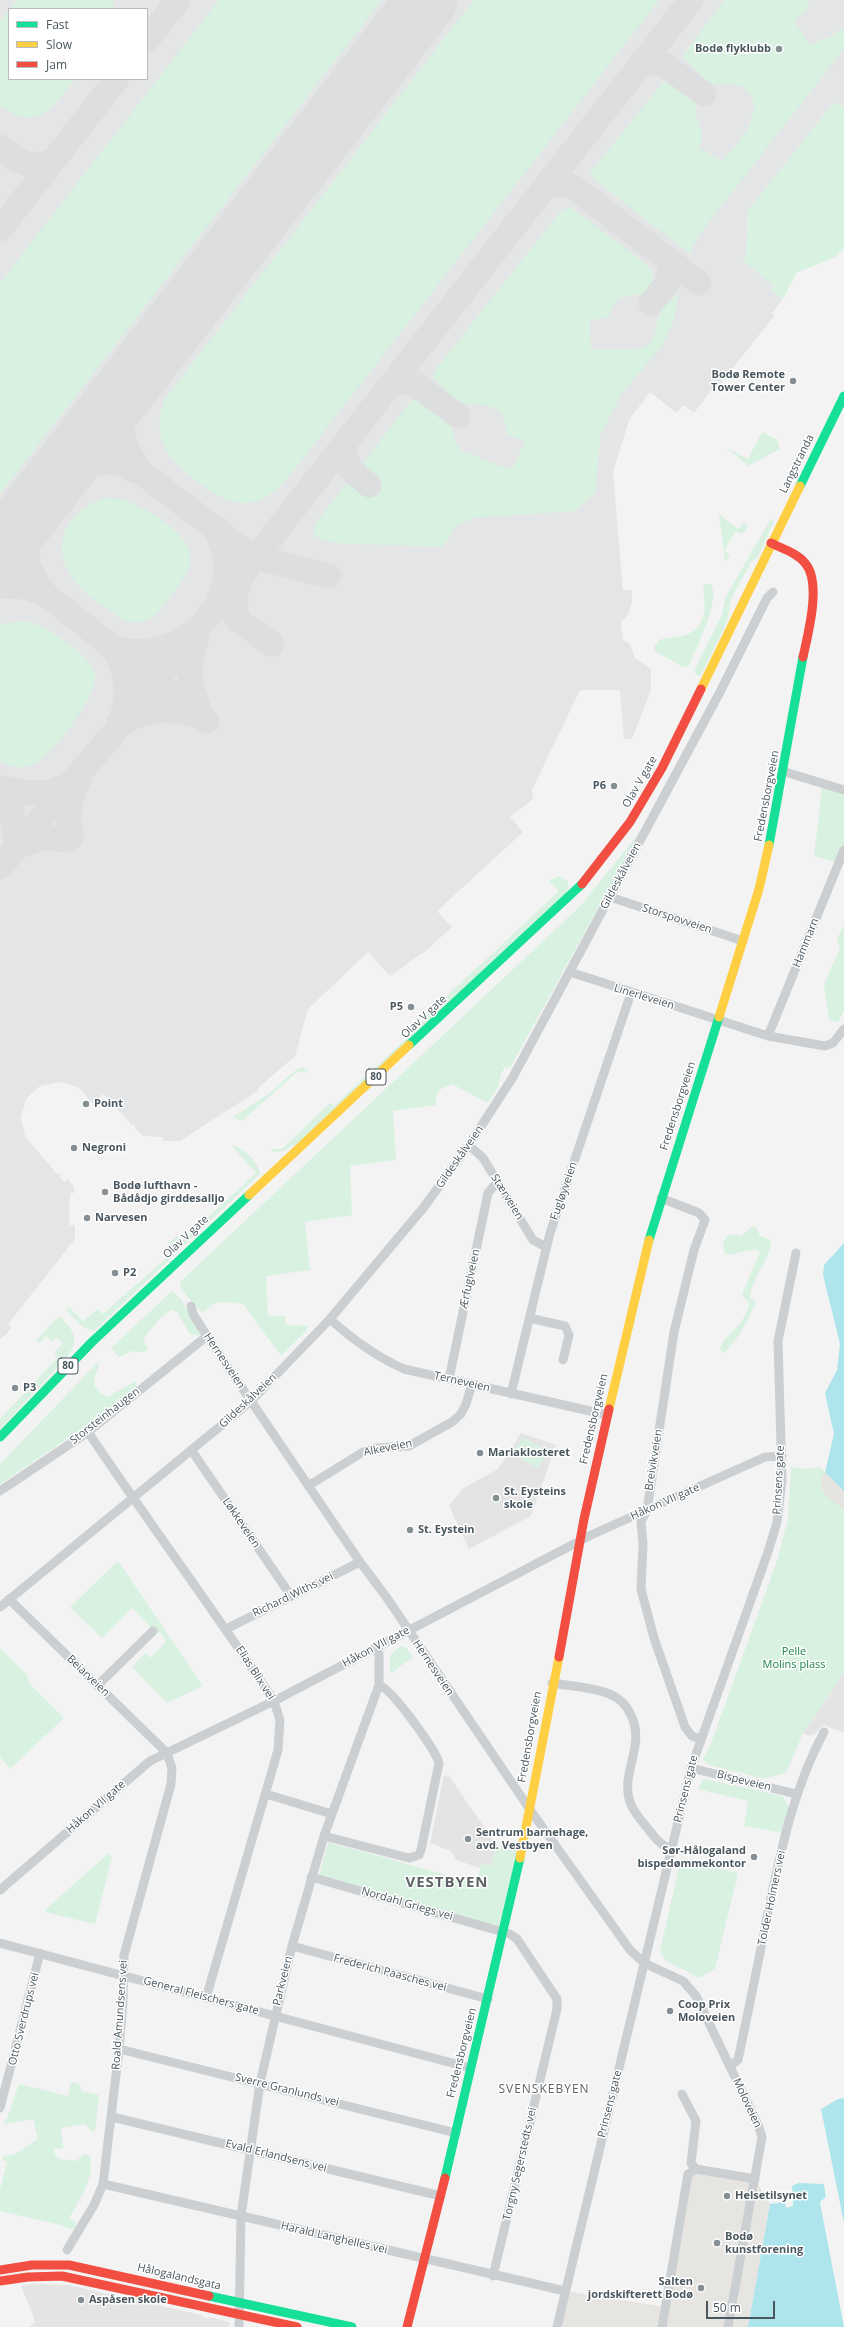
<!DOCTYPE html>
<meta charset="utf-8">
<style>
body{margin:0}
#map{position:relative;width:844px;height:2327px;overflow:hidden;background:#f3f3f3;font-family:"Open Sans",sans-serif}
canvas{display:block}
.legend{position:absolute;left:8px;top:8px;width:140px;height:72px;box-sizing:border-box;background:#fff;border:1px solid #b7bcbf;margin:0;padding:5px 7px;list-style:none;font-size:12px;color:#4a575f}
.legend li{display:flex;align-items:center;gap:8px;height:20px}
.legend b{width:20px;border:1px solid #b7bcbf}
.scale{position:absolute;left:706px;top:2301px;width:69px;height:18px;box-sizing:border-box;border:2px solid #4a575f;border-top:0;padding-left:5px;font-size:12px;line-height:14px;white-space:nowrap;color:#4a575f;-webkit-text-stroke:3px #fff;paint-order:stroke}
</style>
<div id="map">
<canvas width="844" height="2327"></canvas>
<ul class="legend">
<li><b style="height:5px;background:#16e098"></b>Fast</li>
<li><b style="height:5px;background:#ffcf43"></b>Slow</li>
<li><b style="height:5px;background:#f24e42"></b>Jam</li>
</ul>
<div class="scale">50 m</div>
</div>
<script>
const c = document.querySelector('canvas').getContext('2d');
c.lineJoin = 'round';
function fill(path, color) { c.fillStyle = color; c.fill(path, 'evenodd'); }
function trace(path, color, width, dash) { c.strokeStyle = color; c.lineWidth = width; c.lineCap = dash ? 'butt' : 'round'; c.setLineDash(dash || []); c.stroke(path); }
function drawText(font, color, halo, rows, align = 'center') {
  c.font = font + ' "Open Sans",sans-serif'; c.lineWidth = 3; c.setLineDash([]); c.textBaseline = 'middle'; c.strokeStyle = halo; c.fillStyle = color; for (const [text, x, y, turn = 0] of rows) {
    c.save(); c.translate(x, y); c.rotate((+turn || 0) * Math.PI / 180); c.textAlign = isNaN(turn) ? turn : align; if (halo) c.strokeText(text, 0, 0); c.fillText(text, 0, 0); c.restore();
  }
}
const commercial = new Path2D(`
 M692 2171 755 2179 770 2204 748 2327H557L565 2291 666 2307Z`);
const education = new Path2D(`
 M521 1433 556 1445 531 1516 469 1549 449 1506 462 1489 498 1469Z
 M844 1673V1733L824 1725 814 1735 812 1734 809 1736 803 1733Z
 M444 1775 449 1776 497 1846 491 1866 482 1863 480 1868 456 1860 451 1851 430 1843Z
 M34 2284 68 2285 202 2315V2317L208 2319 209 2317 229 2322V2327H29L34 2323V2317L21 2286Z`);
const airport = new Path2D(`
 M0 0H844V108L834 102 748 211 746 255 742 259 774 286 771 290 783 299 772 313 774 316 718 387 716 384 694 413 683 405 677 413 650 392 629 420 613 472 623 590H632V601L629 613 621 622 623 640 630 644 635 658 651 669V690L632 739H624L620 690H580L532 790 533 799 510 817 523 832 437 911 452 927 428 949 390 976 368 952 308 1009 295 1056 258 1088 259 1090 180 1141H163V1137L143 1136 135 1128V1125H132L103 1094 93 1104 78 1087 59 1082 40 1086 26 1099 21 1118 25 1136 57 1174 62 1173 59 1176 64 1182 68 1179 74 1187V1193H70L69 1225H75V1239L8 1324 12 1328 0 1340ZM9 9H147V79H9Z`);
const green = new Path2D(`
 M17 0H112L115 9H10Z
 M219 0H382L0 494V283Z
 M474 0H659L287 479C253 516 229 506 194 479 184 471 170 460 165 448 157 432 159 416 164 400Z
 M724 0H809L807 10 794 21 810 45 832 36 844 27V49L698 236 690 254 594 179 590 173 664 81H668L696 103V116L703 136 699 148 722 161C733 149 751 130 753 114 758 85 734 81 712 85L682 57Z
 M9 10V79H75C52 109 38 133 0 106V21Z
 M834 102 844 108V248L835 257 796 273 783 299 771 290 774 286 742 259 746 255 748 211Z
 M570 207 646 264 652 272 654 279 642 295C623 294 615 298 609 317L590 320 591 349C603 349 636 352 646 346 657 339 655 328 658 318 661 309 670 300 678 295L674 320 664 343 621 395 600 436 596 492 575 511 473 518 455 527 443 547 335 543 316 537 313 530 315 524 412 400H419L451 424 456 444 462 451 512 470 525 442 507 434C503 402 491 406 466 404 459 403 436 383 433 376L436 369 560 212Z
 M762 432 777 440 780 449 748 466 727 448 748 459Z
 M104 498C109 498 115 498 119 499 142 504 190 533 191 558 191 569 182 580 177 588 168 600 156 620 140 622 126 624 118 616 108 609 97 601 85 594 77 584 48 548 64 513 104 498Z
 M719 514 738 529 744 523 748 527 742 534 736 531 724 550 730 555 725 562Z
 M771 519H773V523L758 557 751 562 731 599 727 622 701 675 698 676 694 671 722 614 726 596Z
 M703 584H711C721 600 696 649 688 667H683L655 651 654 647 659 640C668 637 678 637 686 635 709 627 705 602 703 584Z
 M24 621C45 625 90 653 95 675 99 694 51 756 35 764 23 770 11 767 0 761V624Z
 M822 788 844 794V853L837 863 814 856Z
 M640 832 511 1066 507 1068 501 1063 505 1068 501 1073 498 1087 488 1103 452 1084 439 1090 436 1098V1105L393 1111 396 1160 350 1166 352 1215 305 1222 310 1270 266 1276 268 1316H285L286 1325 308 1326 306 1331 281 1356 243 1304C240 1303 218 1301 215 1303 209 1306 209 1310 202 1312L193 1304 180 1287 181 1281 556 929 581 905Z
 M559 876 568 881C570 895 559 902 550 910L295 1146 293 1145 284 1151 273 1152 270 1149H282L330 1103 334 1106 426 1020 424 1017 559 891 549 881Z
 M844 924V1010L838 1023 829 1019 824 985 840 948 837 939Z
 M303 1067 311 1074 305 1071 296 1073 242 1121 233 1117 267 1095 297 1069Z
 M232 1146C243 1146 259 1163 260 1174L94 1331 84 1328 66 1310 69 1307 83 1321 98 1309 103 1314 172 1253 166 1246 177 1236 182 1241 256 1173Z
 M753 1226 756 1227 760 1236 771 1240C772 1258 752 1276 750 1298L756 1302C747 1322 739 1339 723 1354L720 1348C729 1330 743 1328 749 1304L742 1294 760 1252 756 1249 728 1255 724 1252 723 1244 727 1236 734 1234 741 1236Z
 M172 1291 181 1299 200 1332 199 1336 190 1334 177 1312 171 1310 160 1318 143 1339 148 1349 144 1352 132 1351 119 1357 111 1348Z
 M58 1317H61C74 1333 79 1336 69 1355L0 1429V1419L58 1357 54 1353 63 1343 56 1337 52 1342 46 1336 40 1343 36 1340Z
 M100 1360C96 1380 86 1384 107 1397L136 1381 137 1388 79 1431 0 1484V1464Z
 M523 1437 548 1452 538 1469 513 1454Z
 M791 1467 807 1469 820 1467 844 1491V1673L803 1733 786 1773 767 1778H760L709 1765 703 1759 710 1746 777 1561 788 1519Z
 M118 1561 203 1686 167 1703 132 1667 145 1653 150 1658 166 1642 160 1632 157 1634 132 1608 102 1638 70 1607Z
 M401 1646 407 1648 413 1657 390 1674V1655Z
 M0 1648 28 1676V1682L64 1718 10 1769 0 1757Z
 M705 1779 782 1796 789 1806 782 1833 744 1826 748 1801 698 1789 702 1780Z
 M328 1842 476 1883 482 1863 491 1866 497 1846 518 1850 499 1926 319 1876Z
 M109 1853 112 1857 95 1924 45 1912 47 1908Z
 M681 1858 738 1873 715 1969 699 1978 665 1960 660 1951Z
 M71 2082 79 2084 82 2091 99 2095 95 2131 92 2132 85 2124 61 2128 63 2149 54 2148 55 2155 59 2159 76 2161 84 2154 90 2156C95 2178 80 2200 69 2218L76 2223 75 2229 65 2228V2226L0 2211V2190L7 2162 2 2160 3 2157 17 2153 38 2139 33 2119 6 2124 4 2122 8 2116 19 2084 68 2096Z`);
const sand = new Path2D(`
 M825 1472 833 1474 844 1481V1509C830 1499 813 1491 825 1472Z`);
const water = new Path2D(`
 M844 1243V1491L825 1472 834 1434 825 1393 837 1370 840 1344 823 1275 824 1265Z
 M844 2098V2223L821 2109 838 2099Z
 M799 2183 824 2184 826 2197 820 2202 844 2327H748L770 2204 785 2202 786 2208 793 2206 792 2186Z`);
const pier = new Path2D(`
 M825 2183 828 2197 822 2203 844 2313V2324L820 2202 826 2197 824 2184Z`);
const taxiway = new Path2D(`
 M147 40 178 0
 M639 67 649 63H662L704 94
 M0 147C20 162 30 172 55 159
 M543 190C554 184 561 182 573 187L699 283
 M0 229 117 79
 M651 303C663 288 678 276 665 257
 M129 384C117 421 118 441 142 473
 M389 388C398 382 404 380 414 383L458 416
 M344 445C345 468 352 471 369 485
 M52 484 84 465 107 462 118 463 142 473 243 550 262 559 329 576
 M34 507C23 542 21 564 45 594L207 721
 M215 529C228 553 229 573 219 599
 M0 586 26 587 45 594
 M229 607 238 620 272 644
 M238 620 234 599 241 579
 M197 637C185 670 189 684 202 716
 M113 648C127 669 131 701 119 723
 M114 648C141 656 167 650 190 635
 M123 724C144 705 175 709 199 716
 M113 734 256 557 691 0
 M5 788 10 798 17 847 43 837 68 840
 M5 788C27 794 51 797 70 782
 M72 837C66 818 70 796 79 779
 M0 867 123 722`);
const runway = new Path2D(`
 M0 551 427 0`);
const street = new Path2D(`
 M785 772 844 790
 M610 897 743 941
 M570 972 768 1036 844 850
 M768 1036 825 1046 833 1043 844 1029
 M469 1145 483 1158 533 1240 546 1247
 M661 1198 699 1213 705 1220 694 1250 674 1332 647 1510 641 1521 643 1545 641 1589 654 1638 685 1727 692 1736 700 1739
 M191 1306 193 1314 207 1336 360 1562 387 1598 531 1811 630 1950 644 1963 683 1981 696 1996 758 2125 762 2137 728 2327
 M529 1318 565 1326 569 1335 563 1360
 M330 1319C352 1339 377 1357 404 1369L608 1415
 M449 1379 488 1193 497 1182
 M511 1394 550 1233 631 993
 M88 1432C149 1523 214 1610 274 1701L280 1720 278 1750 206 1998
 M192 1451 291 1596
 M308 1486 363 1452 375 1448 409 1446 452 1422 461 1414 466 1404 472 1384
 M0 1491 88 1432 207 1336
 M9 1599 167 1753 172 1768 171 1784 124 1955 123 2001 119 2049 103 2184 94 2205 67 2250
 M0 1607 251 1401 330 1319 424 1207 469 1145 513 1077 720 692 767 598 773 592
 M226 1629 360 1562
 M552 1683C570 1686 590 1687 607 1693 618 1697 626 1704 631 1715 646 1746 620 1773 630 1802 633 1811 639 1818 645 1825 653 1835 659 1845 671 1849
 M97 1686 153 1631
 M691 1768 796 1794
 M266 1794 332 1814
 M324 1836 409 1858 419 1855 421 1850 439 1763C435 1749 392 1689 379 1685
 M311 1877 510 1934 517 1939 557 1999V2009L493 2276
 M0 1890 150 1761 274 1701 591 1535 765 1457 782 1456
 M0 1943 471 2068
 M292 1946 488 1999
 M119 2049 456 2133
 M730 2066 738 2060C748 2012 758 1965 767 1917 780 1853 793 1790 824 1732
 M682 2094 696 2121 691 2163 696 2169
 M0 2108 40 1953
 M112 2117 441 2196
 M103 2184 565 2291
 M239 2327 241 2216 260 2083 292 1946 324 1836 379 1685V1654L375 1648
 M557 2327 691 1768 768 1552 777 1522 782 1480 778 1341 796 1253
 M662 2327 688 2174 696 2169 755 2179`);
const fast = new Path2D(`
 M800 486 844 396
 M769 845 803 657
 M409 1045 582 884
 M649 1240 719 1017
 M0 1437 92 1342 249 1195
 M445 2178 520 1858
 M209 2296 352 2327`);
const slow = new Path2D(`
 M701 689 800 486
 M719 1017 759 889 769 845
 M249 1195 409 1045
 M609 1409 649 1240
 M520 1858 559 1657`);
const jam = new Path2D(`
 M771 543C783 549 797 553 805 563 822 582 808 634 803 657
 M582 884 630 822 662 768 701 689
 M559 1657 584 1519 609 1409
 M0 2270 32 2265H69L209 2296
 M0 2281 28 2277 62 2276 297 2327
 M407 2327 445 2178`);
const markers = [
 [779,49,4,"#858e93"],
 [793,381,4,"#858e93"],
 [614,786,4,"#858e93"],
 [411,1007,4,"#858e93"],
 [86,1104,4,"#858e93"],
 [74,1148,4,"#858e93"],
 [105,1192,4,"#858e93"],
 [87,1218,4,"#858e93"],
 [115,1273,4,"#858e93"],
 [15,1388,4,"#858e93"],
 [480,1453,4,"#858e93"],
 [496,1498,4,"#858e93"],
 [410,1530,4,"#858e93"],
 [468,1839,4,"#858e93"],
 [754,1857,4,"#858e93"],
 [670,2011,4,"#858e93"],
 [727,2196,4,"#858e93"],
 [717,2243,4,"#858e93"],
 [701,2288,4,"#858e93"],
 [81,2300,4,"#858e93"]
];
const shields = [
 [376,1077,20],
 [68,1366,20]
];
const shieldNames = [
 ["80",376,1077],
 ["80",68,1366]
];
const poiNames = [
 ["Bodø flyklubb",771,49,"right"],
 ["Bodø Remote",785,375,"right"],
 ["Tower Center",785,388,"right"],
 ["P6",606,786,"right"],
 ["P5",403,1007,"right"],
 ["Point",94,1104],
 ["Negroni",82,1148],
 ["Bodø lufthavn -",113,1186],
 ["Bådådjo girddesalljo",113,1199],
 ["Narvesen",95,1218],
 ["P2",123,1273],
 ["P3",23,1388],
 ["Mariaklosteret",488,1453],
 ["St. Eysteins",504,1492],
 ["skole",504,1505],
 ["St. Eystein",418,1530],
 ["Sentrum barnehage,",476,1833],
 ["avd. Vestbyen",476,1846],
 ["Sør-Hålogaland",746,1851,"right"],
 ["bispedømmekontor",746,1864,"right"],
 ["Coop Prix",678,2005],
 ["Moloveien",678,2018],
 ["Helsetilsynet",735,2196],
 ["Bodø",725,2237],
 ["kunstforening",725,2250],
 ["Salten",693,2282,"right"],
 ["jordskifterett Bodø",693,2295,"right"],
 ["Aspåsen skole",89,2300]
];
const streetNames = [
 ["Langstranda",797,464,-64],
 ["Olav V gate",640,782,-60],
 ["Fredensborgveien",767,796,-79],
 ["Gildeskålveien",621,876,-62],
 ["Storspovveien",677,919,18],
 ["Hammarn",806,943,-68],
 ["Linerleveien",644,997,17],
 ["Olav V gate",424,1017,-43],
 ["Fredensborgveien",678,1106,-72],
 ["Gildeskålveien",460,1157,-55],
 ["Fugløyveien",564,1191,-71],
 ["Stærveien",507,1197,58],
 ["Olav V gate",186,1237,-43],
 ["Ærfuglveien",470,1279,-78],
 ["Hernesveien",224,1361,56],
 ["Terneveien",462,1382,13],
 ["Gildeskålveien",248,1401,-43],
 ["Storsteinhaugen",105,1416,-38],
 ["Fredensborgveien",594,1419,-77],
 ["Alkeveien",388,1448,-11],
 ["Breivikveien",654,1460,-81],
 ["Prinsens gate",779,1480,-87],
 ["Håkon VII gate",665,1502,-24],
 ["Løkkeveien",241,1523,56],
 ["Richard Withs vei",293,1595,-26],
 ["Håkon VII gate",376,1647,-28],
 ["Hernesveien",433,1668,56],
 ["Elias Blix vei",255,1673,57],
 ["Beiarveien",88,1676,44],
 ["Fredensborgveien",530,1737,-80],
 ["Bispeveien",744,1781,14],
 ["Prinsens gate",686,1789,-76],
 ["Håkon VII gate",96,1807,-41],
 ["Tolder Holmers vei",772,1898,-78],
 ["Nordahl Griegs vei",407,1904,16],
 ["Frederich Paasches vei",390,1973,15],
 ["Parkveien",283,1981,-76],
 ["General Fleischers gate",201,1996,15],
 ["Roald Amundsens vei",120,2015,-86],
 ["Otto Sverdrups vei",24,2019,-76],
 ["Fredensborgveien",462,2053,-76],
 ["Sverre Granlunds vei",287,2090,14],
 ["Moloveien",747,2103,65],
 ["Prinsens gate",610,2104,-76],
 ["Evald Erlandsens vei",276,2156,14],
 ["Torgny Segerstedts vei",520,2164,-77],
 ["Harald Langhelles vei",334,2238,13],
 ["Hålogalandsgata",179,2277,13]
];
const parkNames = [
 ["Pelle",794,1652],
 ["Molins plass",794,1665]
];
const neighbourhoodNames = [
 ["SVENSKEBYEN",544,2090]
];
const districtNames = [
 ["VESTBYEN",447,1883]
];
fill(commercial, '#e7e5e2');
fill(education, '#e5e4e5');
fill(airport, '#e3e5e6');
fill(green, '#d9f1e0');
fill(sand, '#e6e4e0');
fill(water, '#aee5ed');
fill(pier, '#f3f3f3');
trace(taxiway, '#dddedf', 25);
trace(runway, '#dddedf', 62);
trace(street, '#cccfd1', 9);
trace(fast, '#16e098', 9);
trace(slow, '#ffcf43', 9);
trace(jam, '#f24e42', 9);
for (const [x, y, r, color] of markers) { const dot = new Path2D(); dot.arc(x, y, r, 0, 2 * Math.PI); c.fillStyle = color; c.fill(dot); trace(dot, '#fff', 1.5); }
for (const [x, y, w] of shields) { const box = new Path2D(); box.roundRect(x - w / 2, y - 8, w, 16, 3); c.fillStyle = '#fff'; c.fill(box); trace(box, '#4a575f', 1); }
drawText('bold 10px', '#4a575f', null, shieldNames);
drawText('bold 11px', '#4a575f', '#fff', poiNames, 'left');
drawText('11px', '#4a575f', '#fff', streetNames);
drawText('11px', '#198246', '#fff', parkNames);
c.letterSpacing = '1px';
drawText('12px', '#5e6367', '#fff', neighbourhoodNames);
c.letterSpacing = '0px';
c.letterSpacing = '1px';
drawText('bold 15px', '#5e6367', '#fff', districtNames);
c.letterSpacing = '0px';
</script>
